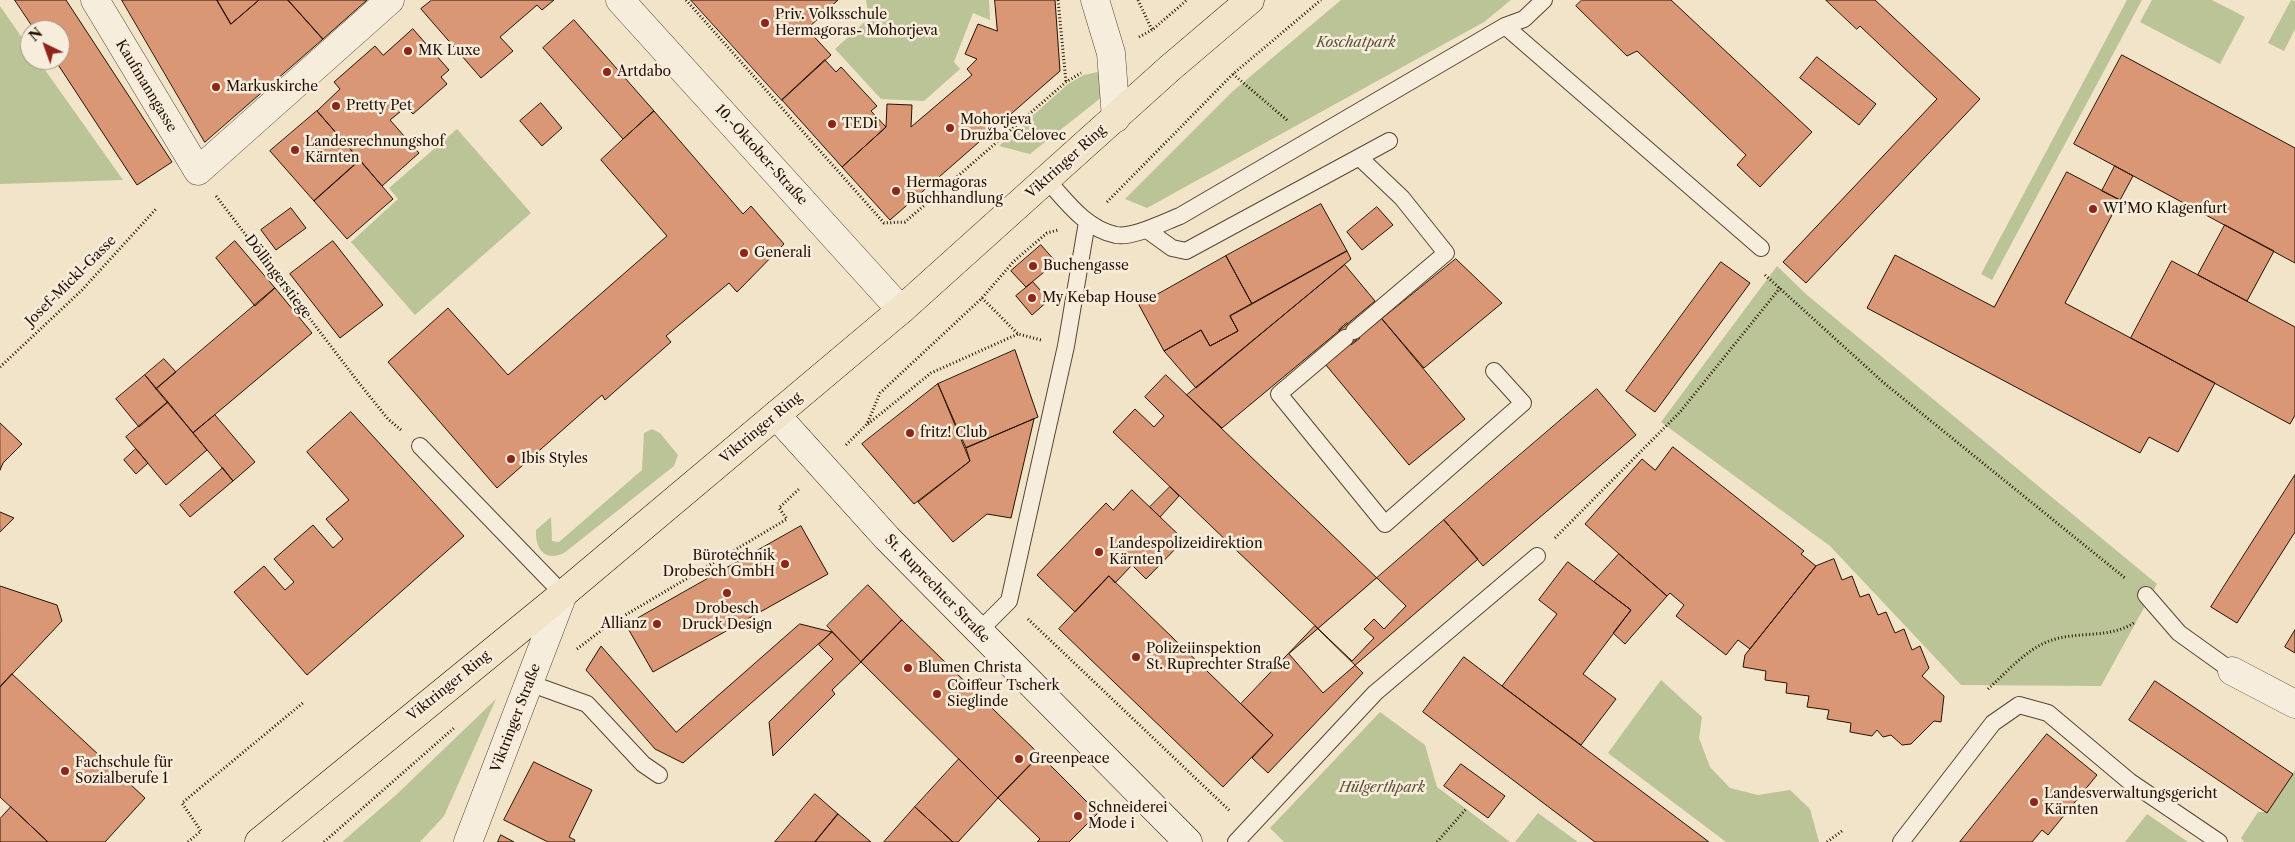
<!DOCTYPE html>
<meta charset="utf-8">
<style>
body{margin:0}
#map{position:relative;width:2295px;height:842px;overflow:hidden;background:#f1e4c9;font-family:"Libre Caslon Text",serif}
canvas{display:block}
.north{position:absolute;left:20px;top:20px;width:50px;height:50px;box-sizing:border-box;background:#f6eddc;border:1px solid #a39584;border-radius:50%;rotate:318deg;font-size:14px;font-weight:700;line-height:20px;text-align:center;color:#271100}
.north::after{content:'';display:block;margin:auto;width:18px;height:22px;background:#8f2418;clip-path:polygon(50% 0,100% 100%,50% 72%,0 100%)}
</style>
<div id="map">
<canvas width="2295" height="842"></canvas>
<div class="north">N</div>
</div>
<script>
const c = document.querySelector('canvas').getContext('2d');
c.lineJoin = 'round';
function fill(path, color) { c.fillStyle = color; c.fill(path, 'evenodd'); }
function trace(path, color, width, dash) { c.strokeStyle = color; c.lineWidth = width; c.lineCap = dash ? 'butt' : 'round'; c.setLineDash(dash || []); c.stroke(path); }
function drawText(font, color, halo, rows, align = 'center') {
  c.font = font + ' "Libre Caslon Text",serif'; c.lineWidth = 5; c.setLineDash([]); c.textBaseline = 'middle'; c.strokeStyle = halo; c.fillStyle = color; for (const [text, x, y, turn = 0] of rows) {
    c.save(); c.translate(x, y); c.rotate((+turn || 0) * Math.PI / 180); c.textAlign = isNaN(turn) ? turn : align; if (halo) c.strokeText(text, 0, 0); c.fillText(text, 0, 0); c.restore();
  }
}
const green = new Path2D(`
 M866 0H989L990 20 973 13 954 62 960 69 924 101 881 99 835 49 869 18Z
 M1341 0H1511L1484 22 1147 208 1125 199 1233 91Z
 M2127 0H2142L1992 280 1981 274Z
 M2152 0H2212L2245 17 2220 64 2140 22Z
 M2291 0 2295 1V29L2284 51 2268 43Z
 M0 6 30 49V60H38L123 180 0 184Z
 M1106 70 1107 93 1030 154 999 146 1068 84 1084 75Z
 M457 129 531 213 415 315 351 242 398 199 389 188Z
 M1777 266 1807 295 2157 584 2101 686 1961 685 1830 546 1661 422Z
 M652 429 660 433 678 455 674 466 564 553C545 562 535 549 536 530L551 517 552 541 559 542 642 470 644 433Z
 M1661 680 1702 717 1699 738 1710 767 1730 788 1758 795 1790 790 1810 809 1819 842H1726L1608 753Z
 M496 699 444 816 420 842H342L396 795Z
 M1380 712 1425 745 1437 787 1510 842H1284L1270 828Z
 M2295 770V842H2244L2241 838 2258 812H2267Z
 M1538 813 1578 842H1515Z
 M2147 814 2188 842H2125Z`);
const building = new Path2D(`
 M15 0H66L172 162 137 185 55 60H60V30H35Z
 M122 0H217L231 24 259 0H288L323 39 205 142Z
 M217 0H259L231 24Z
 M288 0H367L323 39Z
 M432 0H554L542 10 537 5 500 37 513 51 481 78 421 9Z
 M691 0H838L807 29 831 55 782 100Z
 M995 0H1055L1060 71 890 220 842 167 886 127 887 104 912 105 911 127 972 75 967 69 977 59 965 54 978 24 997 31Z
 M1582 0H1671L1812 132 1760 187 1737 165 1746 155 1637 51 1627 56 1576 6Z
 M1826 0H1875L1980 99 1806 283 1783 262 1937 99 1860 26 1857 29Z
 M574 20 654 111 623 139 543 48Z
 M413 29 449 70 441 77 447 84 413 114 406 107 390 120 419 153 382 186 317 111 340 89 334 82 375 46 383 55Z
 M2122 55 2295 148V263L2074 144Z
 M1817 57 1876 104 1859 125 1800 78Z
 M825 60 836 72 841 67 877 106 871 111 886 127 842 167 782 100Z
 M541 103 562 128 542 146 520 121Z
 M317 111 360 160 314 201 270 151Z
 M654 111 743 214 751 206 784 244 737 292 729 283 666 336 671 342 605 400 602 395 497 488 388 362 448 308 508 375 667 236 601 160Z
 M360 160 393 199 347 239 314 201Z
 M2115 166 2133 176 2120 200 2102 191Z
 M2067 172 2120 200 2065 303 2215 383 2178 452 2149 437 2140 453 1867 308 1895 255 1994 307Z
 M1321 204 1347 251 1252 304 1226 256Z
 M1377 207 1393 225 1362 250 1347 232Z
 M291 208 306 228 276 250 261 230Z
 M2225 225 2274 251 2247 301 2198 275Z
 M235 241 275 288 255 306 216 258Z
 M333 241 383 305 340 338 290 274Z
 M1041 245 1056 262 1026 287 1011 271Z
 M1347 251 1351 259 1196 388 1164 351 1201 330 1210 346 1238 331 1230 316Z
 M1226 256 1252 304 1230 316 1238 331 1210 346 1201 330 1164 351 1139 305Z
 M1456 259 1502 303 1424 368 1382 319Z
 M2172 261 2295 327V415L2290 424 2131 338Z
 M1721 262 1750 283 1655 412 1626 391Z
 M1345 265 1375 301 1222 428 1187 395Z
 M1033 282 1049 300 1032 315 1016 296Z
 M275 288 312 333 193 433 156 389Z
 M1382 319 1465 419 1409 465 1326 365Z
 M1347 323 1360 338 1351 345 1339 330Z
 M1015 350 1038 417 966 448 938 384Z
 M164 359 176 372 156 389 145 375Z
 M145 375 168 402 139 427 116 399Z
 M1166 375 1406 606 1384 629 1374 619 1364 629 1374 638 1352 661 1113 432 1135 409 1154 427 1164 416 1145 397Z
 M938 384 970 461 914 504 862 444Z
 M1597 389 1636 435 1483 566 1444 520Z
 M168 402 207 450 166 485 126 437Z
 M351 412 464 536 307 675 234 592 264 566 285 590 294 582 274 559 313 525 333 548 343 539 326 519 349 500 307 452Z
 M215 415 255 462 233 481 193 433Z
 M1034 419 1011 518 987 514 953 542 918 502 970 461 966 448Z
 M0 423 22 444 3 463 0 470Z
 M1673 447 1804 551 1801 554 1816 566 1750 649 1738 640 1726 655 1676 616 1684 605 1670 593 1667 596 1585 524 1642 459 1655 470Z
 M136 449 148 463 136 474 124 460Z
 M223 468 233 481 190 517 180 505Z
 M2295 475V532L2237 623 2211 607Z
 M1170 487 1179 496 1160 517 1150 507Z
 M1132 490 1184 540 1146 579 1132 565 1115 583 1109 576 1075 612 1037 575 1106 503 1113 510Z
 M0 512 14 518 0 532Z
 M1444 520 1478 559 1323 693 1289 654Z
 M801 526 828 574 653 672 626 625Z
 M1619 554 1667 596 1625 644 1613 633 1631 610 1594 582Z
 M1834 559 1842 580 1852 576 1860 597 1869 594 1878 615 1886 612 1895 633 1904 629 1912 650 1920 646 1929 668 1922 676 1944 696 1941 722 1934 721 1911 744 1902 745 1891 735 1883 737 1877 730 1872 736 1850 732 1851 723 1827 719 1829 710 1807 707 1809 696 1786 693 1787 683 1765 680 1766 671 1743 667 1745 655 1816 566Z
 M1568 562 1631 610 1583 674 1616 699 1581 745 1502 686 1557 614 1539 600Z
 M1109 576 1273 735 1223 787 1059 629Z
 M868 585 902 620 861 662 827 626Z
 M0 586 57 605 62 621 0 687Z
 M902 620 1040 755 998 798 861 662Z
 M800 624 832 632 683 763 655 749 586 670 601 646 676 732Z
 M1315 626 1363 673 1268 773 1252 758 1273 735 1241 704Z
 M2295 630V653L2285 647Z
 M832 632 861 662 832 690 835 694 773 756 769 722 833 659 819 645Z
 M1464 657 1502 686 1709 842H1595L1423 712Z
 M12 674 145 798 105 842H48L0 797V687Z
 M2155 681 2293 774 2267 813 2129 720Z
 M2047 734 2097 775 2048 835 2042 830 2032 842H1960Z
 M1040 755 1098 813 1069 842H1037L1040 839 998 798Z
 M959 759 998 798 958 842H953L915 807Z
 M534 762 592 790 569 837 575 840 574 842H548L504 820Z
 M1461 764 1505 796 1488 818 1444 786Z
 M815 794 838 814 815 842H775Z
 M11 807 48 842H0V819Z
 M915 807 953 842H884Z
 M838 814 871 842H815Z
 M501 835 514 842H498Z`);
const path = new Path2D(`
 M686 0 884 223 905 222 1066 82 1081 73
 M1058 0 1066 82
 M1138 0 1152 30 1187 0
 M1139 37 1152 30
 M1233 74 1288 121
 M216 196 359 383 388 419 401 430
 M1107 202 1233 74 1321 0
 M1765 275 1884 383 2125 578
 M982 298 1018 334 1041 340
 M0 367 82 290 156 209
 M868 424 931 373 1018 334
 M846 445 867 424 880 393 982 298 1014 261 1047 233 1058 230
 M1555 538 1680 412 1780 288
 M1028 619 1230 811
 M577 649 607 626 787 519 779 508 799 489
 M1988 689C2007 672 2027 648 2052 640 2079 631 2111 639 2135 622
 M188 842 201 831 182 803 304 702
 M324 842 454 728
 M1437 842 1466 809
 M1827 842 1842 831`);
const lane = new Path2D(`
 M1505 26 1761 248
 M1047 180C1066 201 1086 229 1116 235 1133 238 1164 222 1180 216L1505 26 1524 19 1544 0
 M1147 230 1172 248 1186 251 1389 141
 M1354 331 1446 253 1402 198 1360 158
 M1345 338 1279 394 1385 524 1523 403 1494 371
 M420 446 563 594
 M2146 595 2179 633 2232 671
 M979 631 1009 601 1066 346 1087 222
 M529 683 587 704 643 764 659 775
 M1236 842 1375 693 1537 556
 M1901 842 1993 723 2019 705 2048 713 2129 781 2219 842`);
const street = new Path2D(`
 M95 0 198 171 390 0
 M620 0 901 310
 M1095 0 1111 53 1116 118
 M2232 671 2295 704
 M468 842 563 594`);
const secondary = new Path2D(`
 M776 415 887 538 1188 842`);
const primary = new Path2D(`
 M259 842 563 594 901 310 1170 68 1250 0`);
const markers = [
 [765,23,5,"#8f2418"],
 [408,51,5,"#8f2418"],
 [607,72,5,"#8f2418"],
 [216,87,5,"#8f2418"],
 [336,106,5,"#8f2418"],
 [832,124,5,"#8f2418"],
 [950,128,5,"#8f2418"],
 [295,150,5,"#8f2418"],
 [896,191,5,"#8f2418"],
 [2093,209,5,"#8f2418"],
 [744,253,5,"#8f2418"],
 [1033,266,5,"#8f2418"],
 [1032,298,5,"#8f2418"],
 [910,433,5,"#8f2418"],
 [511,459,5,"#8f2418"],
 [1099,552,5,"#8f2418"],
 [785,564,5,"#8f2418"],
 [727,593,5,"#8f2418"],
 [657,624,5,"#8f2418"],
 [1136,657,5,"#8f2418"],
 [908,668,5,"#8f2418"],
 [937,694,5,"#8f2418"],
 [1019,759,5,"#8f2418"],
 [65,771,5,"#8f2418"],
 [2034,802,5,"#8f2418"],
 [1078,816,5,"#8f2418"]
];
const poiNames = [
 ["Priv. Volksschule",775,15],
 ["Hermagoras- Mohorjeva",775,31],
 ["MK Luxe",418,51],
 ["Artdabo",617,72],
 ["Markuskirche",226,87],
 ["Pretty Pet",346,106],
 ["Mohorjeva",960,120],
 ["Družba Celovec",960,136],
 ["TEDi",842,124],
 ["Landesrechnungshof",305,142],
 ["Kärnten",305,158],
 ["Hermagoras",906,183],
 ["Buchhandlung",906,199],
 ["WI’MO Klagenfurt",2103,209],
 ["Generali",754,253],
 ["Buchengasse",1043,266],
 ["My Kebap House",1042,298],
 ["fritz! Club",920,433],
 ["Ibis Styles",521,459],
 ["Landespolizeidirektion",1109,544],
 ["Kärnten",1109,560],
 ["Bürotechnik",775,556,"right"],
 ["Drobesch GmbH",775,572,"right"],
 ["Drobesch",727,609,"center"],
 ["Druck Design",727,625,"center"],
 ["Allianz",647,624,"right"],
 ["Polizeiinspektion",1146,649],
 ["St. Ruprechter Straße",1146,665],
 ["Blumen Christa",918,668],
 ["Coiffeur Tscherk",947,686],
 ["Sieglinde",947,702],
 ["Greenpeace",1029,759],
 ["Fachschule für",75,763],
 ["Sozialberufe 1",75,779],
 ["Landesverwaltungsgericht",2044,794],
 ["Kärnten",2044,810],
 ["Schneiderei",1088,808],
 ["Mode i",1088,824]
];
const parkNames = [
 ["Koschatpark",1356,43],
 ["Hülgerthpark",1382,788]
];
const streetNames = [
 ["Kaufmanngasse",146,86,59],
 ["10.-Oktober-Straße",761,155,48],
 ["Viktringer Ring",1066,162,-42],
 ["Döllingerstiege",278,277,53],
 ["Josef-Mickl-Gasse",71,281,-45],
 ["Viktringer Ring",761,428,-40],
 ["St. Ruprechter Straße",937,589,46],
 ["Viktringer Ring",449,686,-39],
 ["Viktringer Straße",516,718,-69]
];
fill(green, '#bbc496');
fill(building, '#da9775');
trace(building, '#271100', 1);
trace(lane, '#5a4632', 18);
trace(street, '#5a4632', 29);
trace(secondary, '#271100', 29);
trace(primary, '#271100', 29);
trace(path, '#271100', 3, [1, 2.5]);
trace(lane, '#f6eddc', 16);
trace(street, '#f6eddc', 28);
trace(secondary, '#f6eddc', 28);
trace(primary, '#f1e4c9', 28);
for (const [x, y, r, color] of markers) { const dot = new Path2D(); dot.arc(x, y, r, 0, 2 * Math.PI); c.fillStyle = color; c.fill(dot); trace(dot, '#f6eddc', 2); }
drawText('14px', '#271100', '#f6eddc', poiNames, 'left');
drawText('italic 14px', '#5b5034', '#f6eddc', parkNames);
drawText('14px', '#271100', '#f6eddc', streetNames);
</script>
